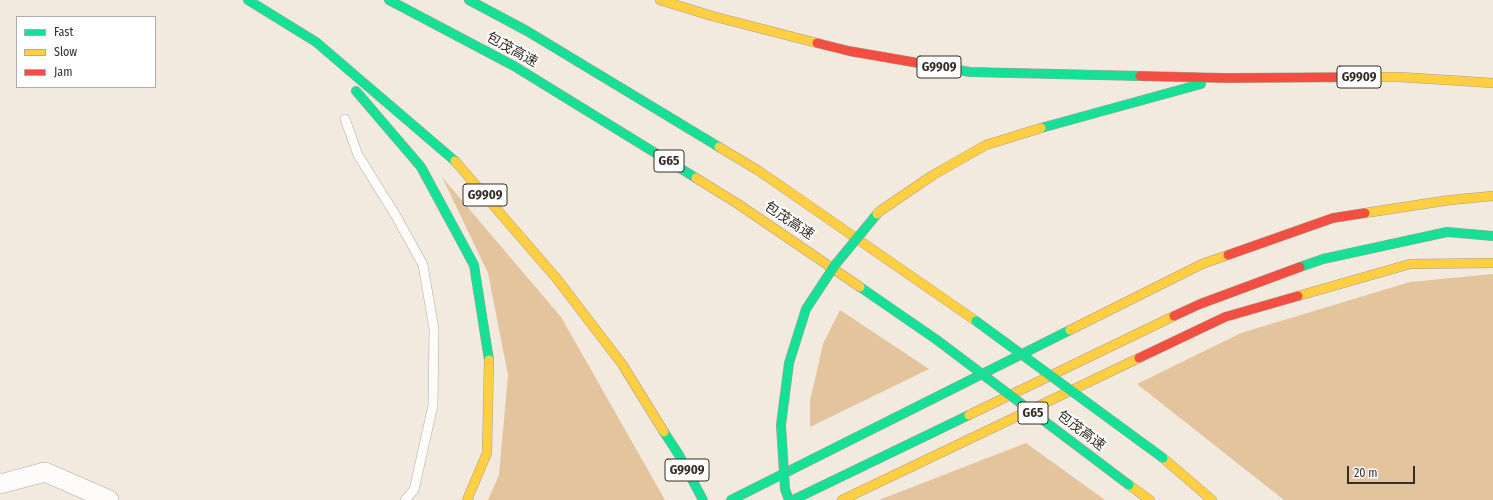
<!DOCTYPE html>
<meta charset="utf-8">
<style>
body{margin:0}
#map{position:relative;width:1493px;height:500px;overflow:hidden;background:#f2e9df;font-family:"Fira Sans Condensed",sans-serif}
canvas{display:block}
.legend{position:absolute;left:16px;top:16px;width:140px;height:72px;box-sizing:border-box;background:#fff;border:1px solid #aeaba9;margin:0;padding:5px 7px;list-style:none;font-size:12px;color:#342e27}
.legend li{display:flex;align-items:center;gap:8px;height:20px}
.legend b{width:20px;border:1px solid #aeaba9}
.scale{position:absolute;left:1347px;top:466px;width:68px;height:18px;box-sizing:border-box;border:2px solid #342e27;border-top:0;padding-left:5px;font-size:12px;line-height:14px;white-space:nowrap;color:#342e27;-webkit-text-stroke:3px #fff;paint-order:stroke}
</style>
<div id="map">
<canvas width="1493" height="500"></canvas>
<ul class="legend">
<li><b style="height:5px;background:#16e098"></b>Fast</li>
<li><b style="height:5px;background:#ffcf43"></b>Slow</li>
<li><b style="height:5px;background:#f24e42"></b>Jam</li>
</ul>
<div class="scale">20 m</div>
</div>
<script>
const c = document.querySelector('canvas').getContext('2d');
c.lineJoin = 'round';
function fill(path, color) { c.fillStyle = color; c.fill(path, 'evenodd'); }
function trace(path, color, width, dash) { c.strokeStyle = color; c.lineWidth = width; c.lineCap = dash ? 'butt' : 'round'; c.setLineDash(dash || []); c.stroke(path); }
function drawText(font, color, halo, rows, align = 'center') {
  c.font = font + ' "Fira Sans Condensed","Noto Sans SC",sans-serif'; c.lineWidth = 4; c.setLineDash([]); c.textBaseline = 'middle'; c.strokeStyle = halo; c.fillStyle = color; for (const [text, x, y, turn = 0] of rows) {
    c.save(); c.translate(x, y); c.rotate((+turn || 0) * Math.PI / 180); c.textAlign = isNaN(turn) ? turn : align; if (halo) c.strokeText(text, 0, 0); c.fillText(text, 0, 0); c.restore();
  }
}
const forest = new Path2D(`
 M442 177 561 317 665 500H488L499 475 508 375 488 273Z
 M1493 274V500H1284L1137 384 1241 333 1410 282Z
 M840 310 929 369 810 427V401L823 344Z
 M1026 443 1105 500H879Z`);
const lane = new Path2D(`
 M345 119 358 155 396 216 423 265 434 329 433 405 414 490 405 500`);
const street = new Path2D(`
 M0 484 45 472 109 500`);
const fast = new Path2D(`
 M248 0 316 42 455 161
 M389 0 514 66 696 178
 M469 0 527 31 719 147
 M947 68 970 72 1140 76
 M356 91 421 167 474 265 489 360
 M1041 128 1201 84
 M1300 267 1323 259 1447 232 1493 236
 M860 287 937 340
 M664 432 679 455 703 500
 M731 500 1070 330
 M793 500 969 415`);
const slow = new Path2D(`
 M660 0 712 16 817 43
 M1375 77H1399L1493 83
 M719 147 759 171 976 321
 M455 161 557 279 622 364 664 432
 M696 178 738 204 860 287
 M1365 213 1450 200 1493 196
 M1298 296 1410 264 1493 263
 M1070 330 1202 264 1228 255
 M969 415 1174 316
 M1163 458 1212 500
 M1129 485 1150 500
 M467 500 487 453 489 360
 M842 500 1139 358`);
const jam = new Path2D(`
 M817 43 849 51 947 68
 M1140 76 1226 78 1375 77
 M1228 255 1333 218 1365 213
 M1174 316 1200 304 1300 267
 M1139 358 1225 317 1298 296`);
const fastBridge = new Path2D(`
 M976 321 1163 458
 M937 340 1129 485
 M789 500 785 489 781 425 789 363 806 309 835 265 877 214`);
const slowBridge = new Path2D(`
 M877 214 880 211 933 175 986 145 1041 128`);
const shields = [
 [939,67,44],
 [1359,77,44],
 [669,161,30],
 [485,195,44],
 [1033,413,30],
 [687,470,44]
];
const shieldNames = [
 ["G9909",939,67],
 ["G9909",1359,77],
 ["G65",669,161],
 ["G9909",485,195],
 ["G65",1033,413],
 ["G9909",687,470]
];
const streetNames = [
 ["包茂高速",512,50,29],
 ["包茂高速",789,221,34],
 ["包茂高速",1081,431,37]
];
fill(forest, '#e4c49c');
trace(lane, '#b1a9a1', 10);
trace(street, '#b1a9a1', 20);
trace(fast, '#aa9d8b', 10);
trace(slow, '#aa9d8b', 10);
trace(jam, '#aa9d8b', 10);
trace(lane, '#fdfcfa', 9);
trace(street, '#fdfcfa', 19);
trace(fast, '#16e098', 9);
trace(slow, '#ffcf43', 9);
trace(jam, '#f24e42', 9);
trace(fastBridge, '#aa9d8b', 10, []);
trace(slowBridge, '#aa9d8b', 10, []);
trace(fastBridge, '#16e098', 9);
trace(slowBridge, '#ffcf43', 9);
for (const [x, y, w] of shields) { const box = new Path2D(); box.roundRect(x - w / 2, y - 11, w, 22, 3); c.fillStyle = '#fff'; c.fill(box); trace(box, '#342e27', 1); }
drawText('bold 13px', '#342e27', null, shieldNames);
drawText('14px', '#342e27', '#fff', streetNames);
</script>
